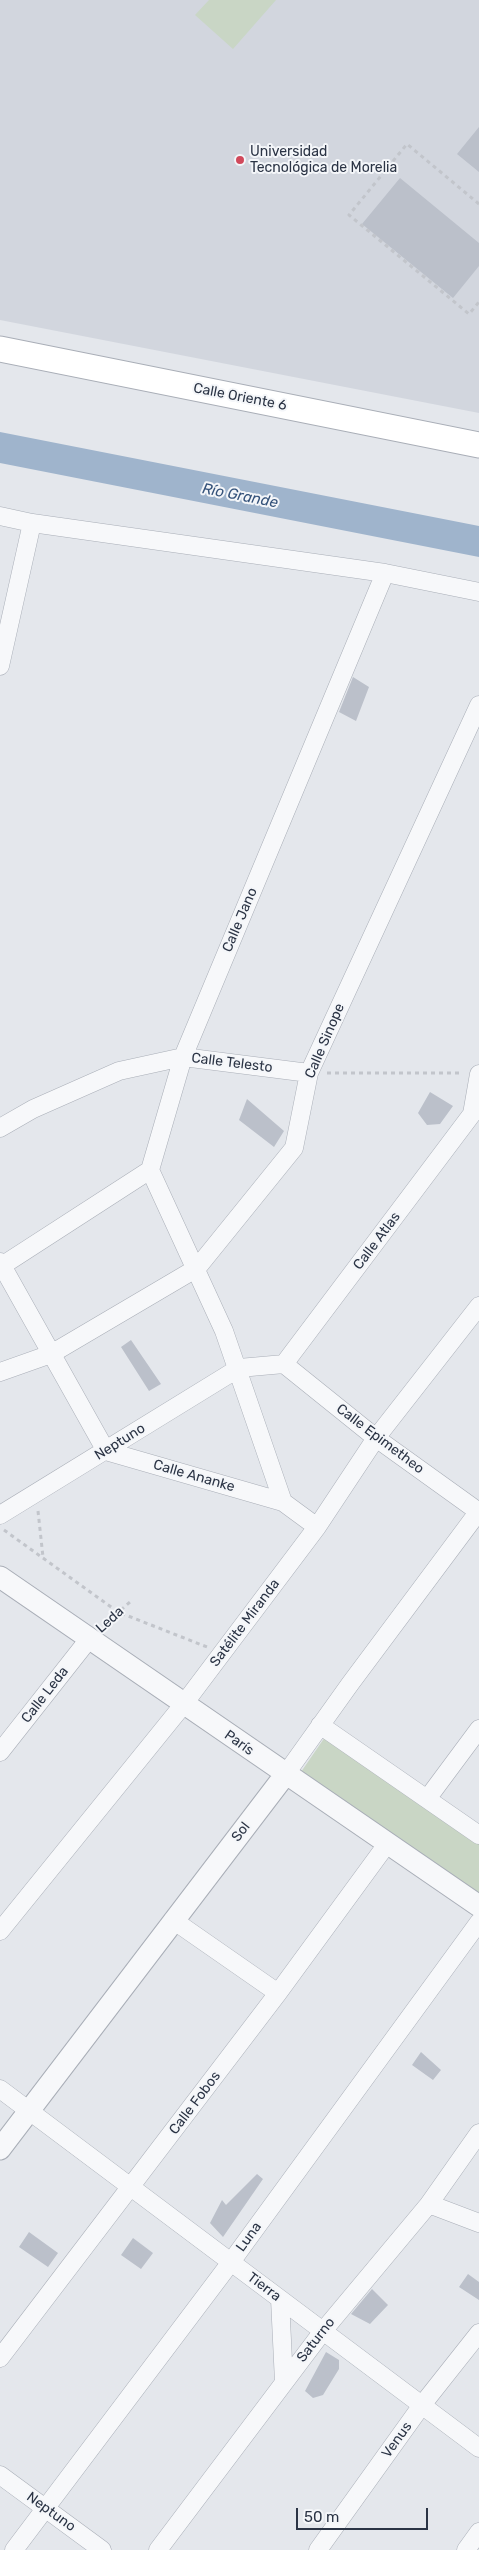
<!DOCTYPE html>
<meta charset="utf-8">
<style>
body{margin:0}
#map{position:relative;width:479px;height:2550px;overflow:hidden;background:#e4e7ec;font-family:Rubik,sans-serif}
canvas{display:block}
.scale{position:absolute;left:296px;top:2508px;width:132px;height:22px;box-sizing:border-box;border:2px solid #2b3445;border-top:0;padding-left:6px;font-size:15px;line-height:18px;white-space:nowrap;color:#2b3445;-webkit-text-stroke:4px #f4f6f9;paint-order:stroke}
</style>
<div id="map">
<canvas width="479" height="2550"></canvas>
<div class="scale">50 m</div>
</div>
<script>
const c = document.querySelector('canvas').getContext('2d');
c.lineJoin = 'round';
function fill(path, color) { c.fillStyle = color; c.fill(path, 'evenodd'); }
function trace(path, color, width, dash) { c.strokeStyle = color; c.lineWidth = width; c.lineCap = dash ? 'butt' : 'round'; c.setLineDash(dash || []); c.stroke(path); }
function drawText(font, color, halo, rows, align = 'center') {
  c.font = font + ' Rubik,sans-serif'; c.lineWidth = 4; c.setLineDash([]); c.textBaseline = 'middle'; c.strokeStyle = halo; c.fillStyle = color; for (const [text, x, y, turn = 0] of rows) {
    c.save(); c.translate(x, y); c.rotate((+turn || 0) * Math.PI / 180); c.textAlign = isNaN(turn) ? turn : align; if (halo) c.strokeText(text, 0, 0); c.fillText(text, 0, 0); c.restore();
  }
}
const built = new Path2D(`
 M0 0H479V413L0 320Z`);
const green = new Path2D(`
 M209 0H276L233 49 195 15Z
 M325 1737 479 1843V1895L301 1772Z`);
const water = new Path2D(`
 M0 432 479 526V557L0 463Z`);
const building = new Path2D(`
 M479 127V172L457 154Z
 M400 178 479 243V266L453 298 362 224Z
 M353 677 369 687 356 721 339 712Z
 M430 1092 453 1106 440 1124 427 1125 418 1113Z
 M247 1099 284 1131 274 1147 239 1120Z
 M131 1340 161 1384 149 1391 121 1347Z
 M421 2052 441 2070 433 2080 412 2065Z
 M257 2174 263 2179 223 2237 210 2223 222 2200 226 2205Z
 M29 2232 58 2253 48 2267 19 2247Z
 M133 2238 153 2253 141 2269 121 2255Z
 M468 2274 479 2282V2300L459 2287Z
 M372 2289 388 2305 370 2324 351 2314Z
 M326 2352 339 2360V2369L323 2395 313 2398 305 2391Z`);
const path = new Path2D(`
 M479 204 407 144 349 215 469 314 479 302
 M327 1073H463
 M38 1511 43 1557
 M4 1530 118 1612 207 1647
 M103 1626 130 1602`);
const minor = new Path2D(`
 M0 516 32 523 385 573 479 592
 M0 666 32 523
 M0 1128 33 1109 119 1071 183 1057 309 1073
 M0 1262 106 1451 283 1502
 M0 1267 150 1170
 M284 1364 376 1438 479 1512
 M0 1372 51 1354 197 1268 294 1148 309 1073 479 705
 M0 1515 239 1368 284 1364 472 1114 479 1074
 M317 1527 283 1502 224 1331 150 1170 183 1057 385 573
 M320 1725 479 1835
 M0 1752 89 1639
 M285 1775 350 1684 479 1511
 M427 1799 479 1729
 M173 1920 278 1993
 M0 1931 183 1705 317 1527 376 1438 479 1306
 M0 2089 479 2448
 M429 2204 479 2223
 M280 2299 284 2382
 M0 2358 278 1993 387 1844
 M0 2475 102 2550
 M14 2550 231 2262 479 1922
 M158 2550 323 2331 429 2204 479 2133
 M318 2550 422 2405 479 2333
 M466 2550 479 2532`);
const tertiary = new Path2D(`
 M0 1577 479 1906
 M0 2149 285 1775`);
const secondary = new Path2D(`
 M0 349 479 445`);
const markers = [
 [240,160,5,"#d1495b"]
];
const poiNames = [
 ["Universidad",250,152],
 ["Tecnológica de Morelia",250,168]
];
const streetNames = [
 ["Calle Oriente 6",240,397,11],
 ["Calle Jano",240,920,-67],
 ["Calle Sinope",325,1041,-67],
 ["Calle Telesto",232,1063,7],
 ["Calle Atlas",377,1241,-53],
 ["Calle Epimetheo",380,1439,37],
 ["Neptuno",120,1442,-32],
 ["Calle Ananke",194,1476,16],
 ["Leda",110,1620,-42],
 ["Satélite Miranda",245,1623,-53],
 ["Calle Leda",45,1695,-52],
 ["París",239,1743,35],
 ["Sol",241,1832,-52],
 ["Calle Fobos",195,2103,-53],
 ["Luna",249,2237,-54],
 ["Tierra",264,2287,37],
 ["Saturno",316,2340,-52],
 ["Venus",397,2440,-54],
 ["Neptuno",51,2512,36]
];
const waterNames = [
 ["Río Grande",240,496,11]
];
fill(built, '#d2d6de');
fill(green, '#c9d6c5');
fill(water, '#9fb4cc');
fill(building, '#bbc0ca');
trace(minor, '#a9aeb7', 19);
trace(tertiary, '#a9aeb7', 23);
trace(secondary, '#a9aeb7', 27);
trace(path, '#c2c5cb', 3, [4, 4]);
trace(minor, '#f7f8fa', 18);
trace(tertiary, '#f7f8fa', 21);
trace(secondary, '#fff', 25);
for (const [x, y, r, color] of markers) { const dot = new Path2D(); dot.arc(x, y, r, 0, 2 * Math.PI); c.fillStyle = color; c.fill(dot); trace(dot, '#f4f6f9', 2); }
drawText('14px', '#2b3445', '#f4f6f9', poiNames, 'left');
drawText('14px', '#2b3445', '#f4f6f9', streetNames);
drawText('italic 15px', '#34527a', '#f4f6f9', waterNames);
</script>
